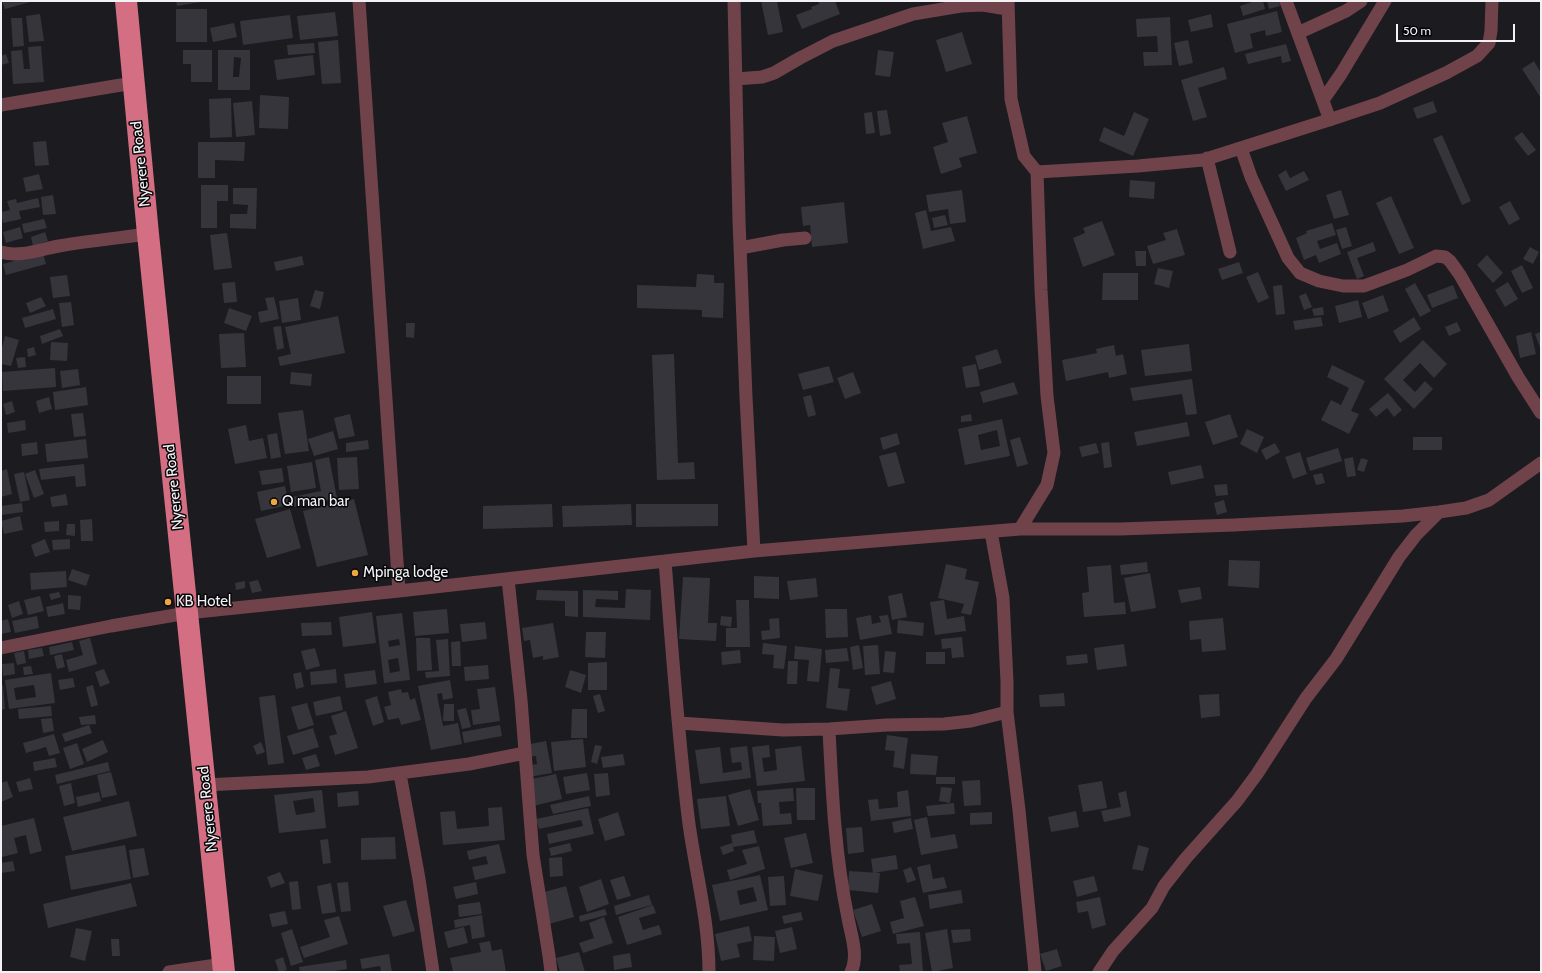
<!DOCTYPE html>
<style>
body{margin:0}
#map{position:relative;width:1542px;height:973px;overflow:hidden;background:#1c1b20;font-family:Cabin,sans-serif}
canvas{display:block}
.frame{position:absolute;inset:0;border:2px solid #f2f1f5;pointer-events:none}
.scale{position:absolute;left:1396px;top:24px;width:119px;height:18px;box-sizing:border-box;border:2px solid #f2f1f5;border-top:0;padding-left:5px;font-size:12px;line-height:14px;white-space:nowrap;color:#f2f1f5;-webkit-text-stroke:3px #060608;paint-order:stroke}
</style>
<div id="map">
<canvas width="1542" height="973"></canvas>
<div class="frame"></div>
<div class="scale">50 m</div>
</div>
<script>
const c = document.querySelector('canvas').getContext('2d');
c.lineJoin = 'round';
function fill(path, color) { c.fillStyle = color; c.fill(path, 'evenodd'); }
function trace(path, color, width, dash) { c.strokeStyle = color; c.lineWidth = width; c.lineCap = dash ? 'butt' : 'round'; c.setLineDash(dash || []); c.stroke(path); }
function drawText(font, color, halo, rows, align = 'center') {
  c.font = font + ' Cabin,sans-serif'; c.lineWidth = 3; c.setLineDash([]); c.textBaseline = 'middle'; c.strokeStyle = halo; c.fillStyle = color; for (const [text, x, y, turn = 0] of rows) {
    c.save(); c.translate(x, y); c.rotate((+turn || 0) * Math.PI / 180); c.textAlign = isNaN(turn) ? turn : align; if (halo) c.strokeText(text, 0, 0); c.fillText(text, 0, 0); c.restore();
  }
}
const building = new Path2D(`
 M2 1H34L5 9Z
 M176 1H201V2L177 6Z
 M761 1H777L783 32 768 35Z
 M818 1H835L840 14 802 29 796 15 812 9 811 7 819 4Z
 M1255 1H1263L1265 9 1243 16 1240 6Z
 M1267 1H1279L1280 6 1269 9Z
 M176 9H207V42H176Z
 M1277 11 1282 32 1266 36 1265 30 1250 34 1253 48 1235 53 1227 24Z
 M335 12 338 36 300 40 297 16Z
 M40 14 44 41 29 42 26 16Z
 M1211 14 1213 27 1191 32 1188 20Z
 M290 15 293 38 243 45 240 21Z
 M1170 17 1172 65 1144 66 1143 52H1158L1157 36 1137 37 1136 19Z
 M11 18H22L24 46 13 47Z
 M234 23 237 37 213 42 210 28Z
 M962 32 972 64 946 72 936 40Z
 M338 40 341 83 322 84 318 42Z
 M1188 40 1193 63 1179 66 1174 43Z
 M314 43 315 53 288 55 287 45Z
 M1286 44 1291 61 1282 63 1281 56 1248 64 1245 54Z
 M41 46 44 82 13 84 11 51 22 50 24 69H30L28 47Z
 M183 50H212V82H191V64H183Z
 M218 50H250V90H218ZM234 57 241 58 239 77H233Z
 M878 50 894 52 890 77 875 75Z
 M6 54 9 63 1 65V56Z
 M313 55 315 75 277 80 274 60Z
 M1534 61 1541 73V98L1522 69Z
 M1224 67 1227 79 1198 88 1207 117 1193 121 1181 80Z
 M260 95 289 97 288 129 259 128Z
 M231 98 232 137 210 138 209 99Z
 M252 101 255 135 236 137 233 103Z
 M1433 101 1437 112 1417 119 1413 108Z
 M887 110 891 134 880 136 877 111Z
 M872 112 875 133 866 134 864 113Z
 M1134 112 1149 119 1133 156 1099 141 1104 127 1124 136Z
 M967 116 977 153 959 158 962 167 941 174 933 147 948 142 942 123Z
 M1522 132 1536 150 1528 156 1514 138Z
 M1442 135 1471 201 1462 205 1433 139Z
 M46 141 49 165 35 166 33 142Z
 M198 142H245L244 161 215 160V178H198Z
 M1286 170 1290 178 1304 171 1309 180 1286 191 1278 175Z
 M39 174 43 189 26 192 23 178Z
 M1130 180 1155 182 1154 199 1129 197Z
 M201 185H228V201H217V228H201Z
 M233 188H257L256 229 230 228V214H247L248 205 233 204Z
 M962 190 966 222 950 224 948 209 929 212 926 195Z
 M1341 190 1349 215 1334 219 1326 195Z
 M53 195 56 214 43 215 41 197Z
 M1391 196 1414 248 1399 254 1376 203Z
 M38 198 40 207 19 211 21 219 3 223 1 212 10 210 7 201 16 199 17 203Z
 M1510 201 1520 219 1509 225 1499 207Z
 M844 202 848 243 812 247 810 225 803 226 801 207Z
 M926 210 931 231 951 227 955 241 923 249 915 213Z
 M945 215 948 225 934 228 932 218Z
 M44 219 47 228 24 233 22 224Z
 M1102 221 1115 255 1083 267 1073 238 1085 233 1083 228Z
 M1332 223 1336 235 1317 241 1320 249 1337 243 1341 254 1319 263 1316 255 1304 260 1296 238 1307 233 1306 231Z
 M20 227 23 238 6 243 3 232Z
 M1346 227 1352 246 1342 249 1336 230Z
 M1177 229 1185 255 1153 264 1147 246 1166 240 1163 233Z
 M45 232 48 241 33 246 31 237Z
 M227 233 232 268 214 270 210 235Z
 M1373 242 1376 251 1357 258 1364 276 1357 279 1347 252Z
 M1530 247 1539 252 1533 264 1523 259Z
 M1135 251H1146V266H1136Z
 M43 253 46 264 6 275 3 264Z
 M1487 255 1503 273 1493 283 1477 265Z
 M302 256 304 265 276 271 274 262Z
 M1239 262 1243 273 1222 280 1218 269Z
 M1522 265 1533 288 1522 293 1511 271Z
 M1158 268 1173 271 1169 288 1154 284Z
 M1258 272 1269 298 1258 303 1246 277Z
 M1103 273H1138V300H1102Z
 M697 274 714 275V283H724L723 318 702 317V310L637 308V285L696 287Z
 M67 275 70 296 53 298 50 277Z
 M235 282 237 302 224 303 222 283Z
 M1508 282 1518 299 1505 307 1495 290Z
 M1415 283 1431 311 1420 317 1405 289Z
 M1282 285 1285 314 1276 315 1273 286Z
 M1453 285 1458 298 1432 308 1427 295Z
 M315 290 324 292 320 309 310 306Z
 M1306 293 1312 307 1304 310 1299 296Z
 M1383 295 1389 311 1368 319 1362 303Z
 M41 297 46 306 30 313 26 303Z
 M274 297 279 319 260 323 258 312 268 310 265 298Z
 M298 298 301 320 282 323 279 301Z
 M1358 300 1362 317 1339 323 1335 306Z
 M71 302 74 325 62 327 59 303Z
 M1323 307 1324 315 1314 316 1312 309Z
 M229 308 252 316 246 331 224 323Z
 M53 309 56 319 25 328 22 318Z
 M338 316 345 353 280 366 278 357 291 354 285 327Z
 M1321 317 1323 326 1295 330 1293 321Z
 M1414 317 1421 329 1400 343 1393 331Z
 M1457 322 1461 331 1449 336 1445 327Z
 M406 323H415L414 338 406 337Z
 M281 326 284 348 277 350 273 327Z
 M60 329 63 336 42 344 40 336Z
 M1531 332 1536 354 1520 358 1516 336Z
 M1541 332V350L1535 334Z
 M244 333 246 367 221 368 219 334Z
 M5 336 19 340 11 366 1 364V351Z
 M1423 340 1447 364 1434 378 1420 363 1403 380 1415 392 1425 381 1433 389 1414 409 1384 379Z
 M51 342 68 343 67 361 50 360Z
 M1189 344 1192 371 1145 376 1141 350Z
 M1114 345 1116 356 1123 354 1127 374 1109 378 1108 372 1066 381 1062 360 1097 353 1096 349Z
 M34 347 36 355 28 357 27 349Z
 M997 349 1002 363 979 370 975 356Z
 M674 354 678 463 694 462 695 479 657 480 652 355Z
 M25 357 26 367 18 368 16 358Z
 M976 364 980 386 966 388 962 367Z
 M1332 365 1365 381 1351 411 1359 414 1349 434 1321 420 1331 400 1341 405 1349 388 1327 377Z
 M829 366 834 382 803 390 798 374Z
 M55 368 56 387 3 391 2 372Z
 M78 369 80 385 62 388 60 371Z
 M291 372 312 374 311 386 290 384Z
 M853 372 861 393 845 399 837 378Z
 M227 376H261V404H227Z
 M1192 379 1197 414 1186 415 1182 394 1133 401 1130 388Z
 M1014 382 1018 394 983 403 980 392Z
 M86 387 88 405 55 410 53 392Z
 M1388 393 1402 410 1394 417 1387 408 1376 417 1369 409Z
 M811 395 816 415 808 417 803 397Z
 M49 397 52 409 39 413 36 401Z
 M12 401 15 412 6 415 3 404Z
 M303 410 309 451 285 454 278 413Z
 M83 413 86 436 74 437 71 414Z
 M350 414 355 436 339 439 334 418Z
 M971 414 972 421 961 422V416Z
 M1230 414 1238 437 1213 445 1205 422Z
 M1002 419 1010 456 965 465 958 429ZM997 430 1000 446 981 450 978 435Z
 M25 420 26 430 8 433 7 423Z
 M1187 422 1190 436 1137 446 1134 432Z
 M246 425 249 441 263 438 267 458 235 464 228 429Z
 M1247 429 1264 437 1257 453 1240 444Z
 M333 431 338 449 314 456 308 439Z
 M277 433 281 457 271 459 267 435Z
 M897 433 900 444 883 450 880 438Z
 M1020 437 1028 464 1017 467 1010 440Z
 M1413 437H1442V450H1413Z
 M86 439 88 458 47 462 45 444Z
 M368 440 369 449 346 452V443Z
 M37 442 38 454 22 456 21 444Z
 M1109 442 1112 467 1104 468 1101 443Z
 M1096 443 1099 453 1082 457 1079 447Z
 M1275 443 1280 452 1266 460 1261 450Z
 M1338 448 1342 461 1310 471 1306 458Z
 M896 452 905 483 888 487 879 456Z
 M1300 452 1307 474 1293 479 1285 457Z
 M329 457 337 498 294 507 292 497 321 491 315 460Z
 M357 457 359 489 339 490 337 458Z
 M1353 457 1356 476 1347 477 1344 459Z
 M1361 458 1368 460 1364 472 1357 470Z
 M312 462 316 488 291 492 287 466Z
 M84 464 86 486 76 487 75 476 41 480 39 469Z
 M1201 465 1204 478 1171 485 1168 472Z
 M282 468 284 482 262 485 259 471Z
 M7 469 12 494 1 497V471Z
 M35 470 44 494 34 498 25 474Z
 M24 472 30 500 20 502 14 474Z
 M1322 473 1325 483 1316 485 1313 475Z
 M1227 484 1228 495 1216 496 1214 485Z
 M285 486 289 505 261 511 257 492Z
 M66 494 68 505 52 507 50 497Z
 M354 499 368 555 317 567 303 511Z
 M1224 500 1227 512 1217 515 1214 503Z
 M22 503 23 512 1 515V506Z
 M552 504 553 527 483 529V506Z
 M631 504 632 525 563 527 562 506Z
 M636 504H718V526L636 527Z
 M290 509 301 548 267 558 255 519Z
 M20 516 23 530 4 534 1 521Z
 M92 519 93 541H81L80 520Z
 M59 521V531L45 532 44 522Z
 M67 524H75V536L66 535Z
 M45 539 50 552 35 557 31 545Z
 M70 539V549L53 550 52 540Z
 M1229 560 1260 561 1259 588 1228 586Z
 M1147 562 1148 572 1121 575 1120 565Z
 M946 564 967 569 965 579 979 582 971 615 961 613 964 604 938 598Z
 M1111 565 1114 603 1125 602 1126 614 1084 617 1082 593 1089 592 1087 567Z
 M72 569 90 575 86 586 68 580Z
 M66 571 67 587 31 590 30 573Z
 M1150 573 1156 608 1131 612 1124 578Z
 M754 576 779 577V599L754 598Z
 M683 577 710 578 708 623H717L716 641 679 639Z
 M816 578 818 597 790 600 787 581Z
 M258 580 262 591 252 593 249 582Z
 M245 581V588L236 590 235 583Z
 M1200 587 1202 599 1181 603 1178 590Z
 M626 589 651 590 650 620 583 617V590L618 591V600L596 599 595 607 625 608Z
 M537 590 578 591V617L565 616V601L536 600Z
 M59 592 61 597 51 600 49 594Z
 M902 593 907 617 892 620 888 596Z
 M68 595 81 596 80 610 68 609Z
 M40 596 44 611 28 615 24 600Z
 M736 600H749L750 647H726V628H737Z
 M944 600 947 619 964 616 966 631 935 635 930 602Z
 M19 601 23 614 12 618 8 605Z
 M63 603 65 614 48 617 46 607Z
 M447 609 449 633 415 636 413 612Z
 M825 609H847L848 637 826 638Z
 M372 612 376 643 343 647 339 617Z
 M402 613 410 680 384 683 376 616ZM399 639 400 645 389 647 388 641ZM398 658 400 671 390 673 388 660Z
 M871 615 872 624 881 622 879 616 888 615 892 634 860 640 856 618Z
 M37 616 39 628 15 633 12 621Z
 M721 616 732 617 731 627 720 625Z
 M779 618 780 638 762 640 761 631 770 630 769 619Z
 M1223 618 1226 650 1202 652 1201 639 1190 640 1189 621Z
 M8 619 11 632 1 634V621Z
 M898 620 924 623 923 636 897 633Z
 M331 622 332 635 302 636 301 623Z
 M485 622 487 639 462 642 460 624Z
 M553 623 559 657 543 660V656L533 658 530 640 524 641 522 628Z
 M586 632H606L605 658 585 657Z
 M962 637 964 657 952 658 951 648 942 649 941 639Z
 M90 638 97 664 69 672 66 660 83 655 79 641Z
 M416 638H430L432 670 417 671Z
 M448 639 450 676 426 678 425 672 439 671 436 640Z
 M460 641 461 666H452L451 642Z
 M72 642 74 650 50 655 49 647Z
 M763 643 787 646 784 669 773 668 774 655 762 654Z
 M1124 644 1127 666 1097 670 1094 648Z
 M859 645 863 668 853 670 850 647Z
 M878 645 880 674 865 675 863 646Z
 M795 646 822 649 819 682 807 681 809 660 794 659Z
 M42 648 44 656 29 659 28 650Z
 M315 648 320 666 306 670 301 651Z
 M847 648 849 661 826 663 825 650Z
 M740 650 741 663 722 665 721 652Z
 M24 651 26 663 17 665 14 653Z
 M885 651 896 652 894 673 883 672Z
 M926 652H945V664H926Z
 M62 654 65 667 57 669 54 656Z
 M1087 654 1088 663 1067 665 1066 656Z
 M788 661H798L797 684H787Z
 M607 662V690H588V663Z
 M14 663 15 674 3 676 2 664Z
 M488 665 489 679 465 681 464 667Z
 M31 666 33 674 24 675 23 667Z
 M830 668 840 669 838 688 850 689 847 711 826 708Z
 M104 669 110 683 100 687 95 672Z
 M336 669 337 683 311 685 310 672Z
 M375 670 377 684 346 688 344 674Z
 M570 670 586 675 581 693 565 687Z
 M301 672 304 687 296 689 293 674Z
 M51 673 55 703 9 709 5 680ZM34 685 36 697 16 700 14 688Z
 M73 678 75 687 60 690 58 680Z
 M450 680 453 698 443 700 442 693 437 694 443 726 458 723 462 744 431 750 418 686Z
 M891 681 896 699 876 705 871 687Z
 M3 685 5 709 1 710V686Z
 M93 685 98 705 91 707 86 687Z
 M495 687 500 721 473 725 471 710 480 709 477 689Z
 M401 689 402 693 408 692 410 700 415 698 421 720 401 725 399 718 388 720 384 707 391 705 388 692Z
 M1064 693 1065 706 1040 707 1039 695Z
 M600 694 605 711 598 713 593 696Z
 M1219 694 1220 716 1201 718 1199 695Z
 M275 695 284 763 268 765 259 697Z
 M340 696 343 710 316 716 313 702Z
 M377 696 384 722 373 726 365 700Z
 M307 703 314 725 298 730 291 707Z
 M444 704H454V721H443Z
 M51 706 52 716 19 719 18 709Z
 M466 708 471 727 462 729 457 710Z
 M572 709H587V738H571Z
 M346 711 358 748 335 755 329 736 337 734 331 716Z
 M95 715 96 724 81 725 79 717Z
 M52 718 54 731 43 733 41 719Z
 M89 725 92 733 65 742 62 734Z
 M500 725 502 736 464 743 462 732Z
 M313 728 319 747 293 755 287 736Z
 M54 734 60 753 49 756 46 747 26 753 23 743Z
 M887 735 908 738 904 769 893 767 895 751 885 750Z
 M583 739 586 767 554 771 551 742Z
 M103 740 108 752 87 762 82 749Z
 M546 741 552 773 529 777 527 766 537 764 536 756 528 757 525 745Z
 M261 742 265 752 257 755 253 746Z
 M77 743 84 764 70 769 63 748Z
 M595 745 602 746 597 764 591 762Z
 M769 745 770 757 762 758 764 772 777 770 775 749 801 746 805 781 757 786 752 747Z
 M747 746 751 778 700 784 695 750 720 747 723 773 742 770 741 762 732 763 730 748Z
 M316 754 320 766 306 770 302 758Z
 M623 754 625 765 603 768 601 757Z
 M911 754 938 756 936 775 910 774Z
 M55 758 57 767 34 771 33 762Z
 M108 762 110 771 57 784 55 775Z
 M111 772 117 795 102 798 97 775Z
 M587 773 590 790 566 794 563 777Z
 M608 773 610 795 596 797 594 774Z
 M556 774 562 799 533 806 527 780Z
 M936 777H955V784H936Z
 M30 778 33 789 19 792 16 782Z
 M980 780 981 805 964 806 962 781Z
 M7 781 13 797 1 802V783Z
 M1102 781 1107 808 1083 812 1078 785Z
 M71 783 75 803 64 806 59 786Z
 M941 787 952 788 950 803 939 801Z
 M793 788 794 801 779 802 780 814 791 813 792 824 763 826 761 803H758L757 791Z
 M796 788H815V820H797Z
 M750 789 759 820 738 826 728 795Z
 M322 790 326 828 279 833 274 795ZM313 798 315 812 296 815 293 801Z
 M908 790 911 816 871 821 868 800 878 799 879 809 898 807 897 792Z
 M358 791 359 805 338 807 337 793Z
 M1126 791 1131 816 1104 822 1101 811 1121 807 1118 793Z
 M99 792 101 801 78 807 76 797Z
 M589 796 591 806 553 814 550 805Z
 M726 796 730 826 701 829 697 799Z
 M129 801 137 836 72 851 63 817Z
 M954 803 955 814 928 816 926 806Z
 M502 807 505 840 443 845 440 812 455 811 457 829 489 826 488 808Z
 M588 808 594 834 549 844 547 834 583 826 581 820 539 829 536 819Z
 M1076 811 1079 827 1051 832 1048 817Z
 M618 812 625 835 605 841 598 819Z
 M992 812V824L970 825V813Z
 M927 817 931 838 955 834 958 848 921 855 914 820Z
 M34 818 42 851 30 854 26 835 14 838 18 853 2 857 1 851V826Z
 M911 818 913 829 894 833 892 822Z
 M862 827 864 852 848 854 846 828Z
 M754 830 757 843 733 847 731 835Z
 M806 833 813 863 791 868 784 838Z
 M395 837 396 859 361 860V838Z
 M328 839 331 863 323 864 320 840Z
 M570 843 572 851 551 856 549 848Z
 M732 843 734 851 723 855 720 847Z
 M499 844 506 873 475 880 472 867 488 864 486 856 469 860 467 851Z
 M125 845 131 879 71 890 65 856Z
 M1138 845 1149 848 1143 871 1132 869Z
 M759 846 765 869 730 880 727 870 747 864 742 850Z
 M144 848 149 875 133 878 129 850Z
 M896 855 898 869 873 873 871 859Z
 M562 857 563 876 550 877 549 858Z
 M13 861 15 871 1 873V863Z
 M930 864 933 879 944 877 947 888 923 893 917 867Z
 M911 867 916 880 907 883 903 870Z
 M795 869 823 875 818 901 790 896Z
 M849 871 880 873 878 893 848 890Z
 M280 872 285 883 271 888 267 877Z
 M760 875 768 910 720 921 712 885ZM753 887 757 901 740 905 737 891Z
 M624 876 631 896 617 900 610 880Z
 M784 876 786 905 770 906 768 877Z
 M1094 876 1098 891 1077 897 1073 881Z
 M601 879 609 904 587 912 579 887Z
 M298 881 301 909 292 910 289 882Z
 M348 882 351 911 341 912 337 883Z
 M476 882 478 894 456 899 453 887Z
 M131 883 137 906 48 928 43 904Z
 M331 883 336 912 322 914 317 886Z
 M566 886 574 917 549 924 541 893Z
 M961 890 963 903 930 909 928 895Z
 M649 895 652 905 616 915 614 906Z
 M915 897 924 926 893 934 890 922 904 918 900 901Z
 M1100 897 1106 925 1092 929 1088 911 1078 913 1076 902Z
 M406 900 415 931 393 937 383 906Z
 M480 902 482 914 459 917 458 905Z
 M872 904 881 931 862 937 853 910Z
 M653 905 656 913 639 918 643 930 659 925 662 934 627 945 618 917Z
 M605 909 607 915 580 922 579 916Z
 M285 911 288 924 272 927 269 914Z
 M801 912 803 920 784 924 782 916Z
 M482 915 485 937 472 939 470 925 455 928 454 920Z
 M339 916 348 944 304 958 300 947 330 937 324 920Z
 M604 917 613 943 583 953 579 943 594 938 589 923Z
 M749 926 752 941 737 944 740 957 721 961 715 934Z
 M464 927 468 943 448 948 444 932Z
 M792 927 797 949 780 953 775 931Z
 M76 928 92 931 85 961 70 957Z
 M292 929 303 962 291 966 281 933Z
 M947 929 953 968 932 972 925 933Z
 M970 929 971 941 953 943 951 930Z
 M920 932 923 972H900L899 965 912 964 910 943 897 944 896 934Z
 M754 936 775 937 774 961 753 960Z
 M111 939H119L120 956H112Z
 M490 941 492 951 502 949 506 972H453L450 958 481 952 479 943Z
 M1057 949 1062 966 1046 971 1040 954Z
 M579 952 585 972H560L556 958Z
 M630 953 632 967 614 970 613 956Z
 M389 954 392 972H381L380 966 362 969 360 959Z
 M283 957 287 970 279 972 275 960Z
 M346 960 347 969 329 972H300L299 967Z`);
const minor = new Path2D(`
 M359 1 399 591
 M734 1 739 221 746 397 754 551
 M1008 1 1011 99 1024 156 1037 172 1138 166 1203 160 1335 118 1380 103 1446 73 1477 56 1489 43 1491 31 1492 1
 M1286 1 1330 120
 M1298 33 1346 11 1361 1
 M736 79 762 77 774 73 800 58 833 41 913 14 961 6 983 5 1007 9
 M1323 100 1341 74 1385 1
 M1 105 133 83
 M1241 148 1251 177 1288 258 1300 273 1319 281 1343 286H1364L1407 270 1436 256 1445 257 1450 261 1460 275 1518 377 1541 413
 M1207 158 1230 252
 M740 248 783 240 805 238
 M1 252C19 258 41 249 59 246 88 241 118 238 148 234
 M1020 529 1047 485 1054 453 1047 396 1041 290 1037 172
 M991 532 1003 598 1007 682V712L1019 810 1035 972
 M665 561C672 649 678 737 689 824 696 874 709 922 709 972
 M508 579 521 700 533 855 549 956 551 972
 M1 648 111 626 187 613 399 591 754 551 1020 529H1120L1234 525 1403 516 1439 512 1466 508 1489 500 1541 463
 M679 723 783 730 829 729 887 725 944 724 971 721 1007 712
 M829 729C832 792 835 856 848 918 851 935 859 956 851 972
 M400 774 419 879 433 972
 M205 785 368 777 469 764 525 753
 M169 972 223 964
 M1099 972 1113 951 1152 908 1164 886 1186 858 1237 801 1257 774 1306 698 1336 659 1399 557 1416 535 1439 512`);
const trunk = new Path2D(`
 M126 1 148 234 224 972`);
const markers = [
 [274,502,4,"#f0a63f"],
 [355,573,4,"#f0a63f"],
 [168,602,4,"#f0a63f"]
];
const streetNames = [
 ["Nyerere Road",141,164,-96],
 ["Nyerere Road",174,487,-96],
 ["Nyerere Road",208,809,-96]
];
const poiNames = [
 ["Q man bar",282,502],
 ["Mpinga lodge",363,573],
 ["KB Hotel",176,602]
];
fill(building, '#36353b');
trace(minor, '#70434b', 13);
trace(trunk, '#d46e83', 22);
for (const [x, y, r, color] of markers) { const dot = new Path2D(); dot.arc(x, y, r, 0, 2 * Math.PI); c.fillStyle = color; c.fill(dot); trace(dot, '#060608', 1.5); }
drawText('15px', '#f2f1f5', '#060608', streetNames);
drawText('15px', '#f2f1f5', '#060608', poiNames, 'left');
</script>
